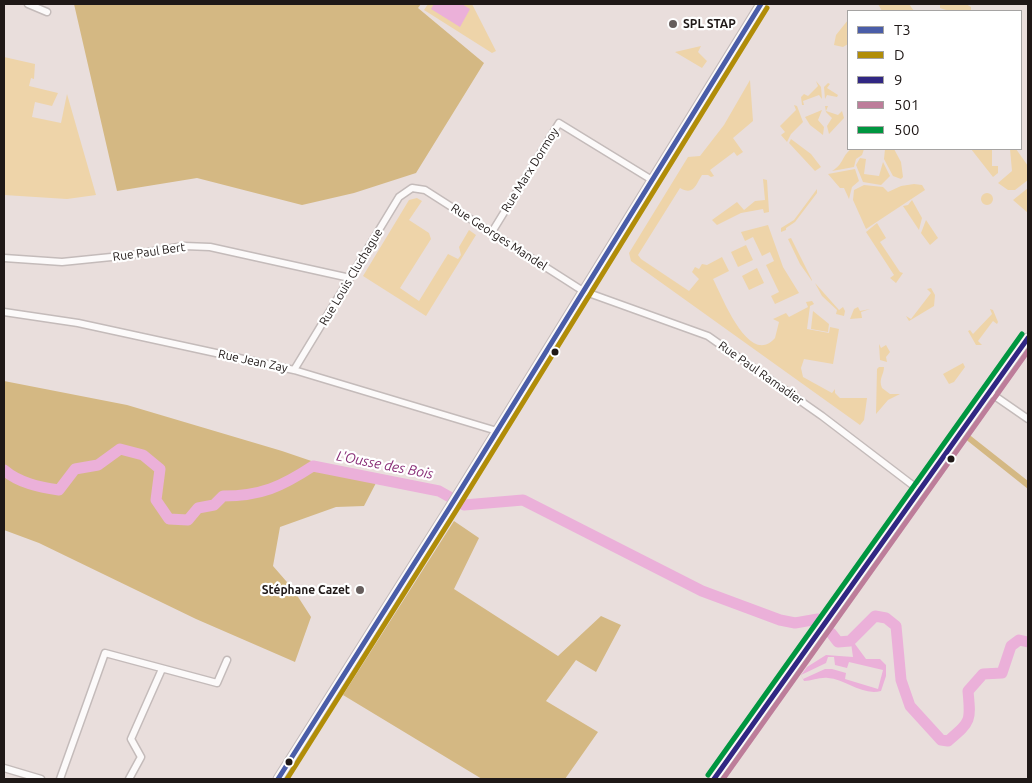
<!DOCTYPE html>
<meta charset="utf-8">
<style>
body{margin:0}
#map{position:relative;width:1032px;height:783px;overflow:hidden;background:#e9dedc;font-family:Ubuntu,sans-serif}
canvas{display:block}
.frame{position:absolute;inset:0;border:5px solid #1f1817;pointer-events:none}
.legend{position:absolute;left:847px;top:10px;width:175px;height:140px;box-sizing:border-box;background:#fff;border:1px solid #a5a3a2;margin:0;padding:6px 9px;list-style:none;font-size:15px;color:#1f1817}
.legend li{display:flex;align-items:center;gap:10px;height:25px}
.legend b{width:25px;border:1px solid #a5a3a2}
</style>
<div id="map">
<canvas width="1032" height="783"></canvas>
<div class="frame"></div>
<ul class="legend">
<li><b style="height:6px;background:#4a5da8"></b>T3</li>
<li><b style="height:6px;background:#b18d08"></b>D</li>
<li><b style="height:6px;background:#312783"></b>9</li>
<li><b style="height:6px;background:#bd7d9a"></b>501</li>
<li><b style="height:6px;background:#009640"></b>500</li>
</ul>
</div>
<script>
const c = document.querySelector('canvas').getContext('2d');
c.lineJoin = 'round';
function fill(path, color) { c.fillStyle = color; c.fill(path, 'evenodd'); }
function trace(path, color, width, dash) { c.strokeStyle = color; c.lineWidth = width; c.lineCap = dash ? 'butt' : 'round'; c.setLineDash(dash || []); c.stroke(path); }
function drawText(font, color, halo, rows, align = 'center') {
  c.font = font + ' Ubuntu,sans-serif'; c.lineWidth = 4.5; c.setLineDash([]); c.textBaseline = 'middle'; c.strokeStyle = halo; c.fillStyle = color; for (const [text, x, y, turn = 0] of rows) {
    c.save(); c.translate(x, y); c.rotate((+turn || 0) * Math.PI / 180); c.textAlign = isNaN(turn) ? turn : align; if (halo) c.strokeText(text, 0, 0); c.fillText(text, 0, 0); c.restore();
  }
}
const green = new Path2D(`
 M428 4H472L496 51 492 53 424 10Z
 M878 4H909L914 11H882Z
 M940 4H966L971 7V11H949L940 8Z
 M848 20V44L843 47 834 45 836 35Z
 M701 46 698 52 707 61 702 68 675 52Z
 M4 57 35 64 34 79 31 78 29 86 58 93 52 106 35 102 32 117 61 123 67 94 96 195 67 199 4 195Z
 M750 80 753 121 733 138 743 152 737 156 734 152 710 170 714 176 711 177 708 175H702C696 184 694 196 680 188L638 255 641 259 689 291 699 279 692 272 695 267 699 269 702 264 707 265 722 257 729 271 713 279C722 296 749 368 775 338L779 322 773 319 786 313 789 317 808 307 806 302 812 301 814 304 810 306 807 329 829 333 830 327 839 329 833 364 804 359 801 368 803 377 832 393 835 389V393L840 398H867L864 420 860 425 631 261 629 253 688 157 700 156 724 125Z
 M816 81 821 87 822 99 819 95 803 101 804 105H802L801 97 804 94 808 96 818 86Z
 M828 83 830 84 827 88 838 95 837 97 827 95 825 99 824 87Z
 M794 105 797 106 803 122 791 134 787 142 781 135 785 132 780 126 796 110Z
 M825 106H828L826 111 838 115 842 111 844 118 829 134 827 126 832 118 826 112Z
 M822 110 818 120 824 127 823 135 810 125 805 117Z
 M791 139 811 154 821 167 815 171 789 143Z
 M851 149H864L862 155 856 159 854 167 832 171C844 164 841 157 851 149Z
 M885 149H894L901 162 903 177 901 179 893 176 884 159Z
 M971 149H992V166H998V173L993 177Z
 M1010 149H1016L1028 166V180L1015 190H1008L998 183 1012 171Z
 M860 158 866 159 864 174 879 176 883 162 890 176 881 185 863 182 856 165Z
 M855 169 859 181 852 187 849 199 844 188H840L828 174Z
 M763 179 767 180 769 212 764 213 763 209 741 213 717 225 712 220 737 202 744 210 755 201 765 200Z
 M914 184 922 185 925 190 866 229 853 200 854 190 864 185 883 187 888 192 901 186Z
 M1028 188V213L1013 200Z
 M817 189V193L795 222 786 228V230L781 232V228L794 220Z
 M981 199a6 6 0 1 1 12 0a6 6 0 1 1-12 0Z
 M417 198 422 201 409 220 429 233 431 239 400 288 419 301 448 254 458 259 461 255 459 247 469 230 476 235 426 316 363 276 409 200Z
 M912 200 922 218 919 230 903 206 908 205Z
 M926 220 938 238 930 245 921 233Z
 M877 223 886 238 880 242 900 272 903 273 896 283 890 278 894 275 866 232Z
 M768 225 783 267 799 293 775 304 771 296 779 292 766 265 774 261 770 252 762 256 753 237 745 241 741 232Z
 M791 238 812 280V281L800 264 788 239Z
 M746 245 753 260 738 267 731 252Z
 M757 268 764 283 749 290 742 276Z
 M815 283 839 310 843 307 845 311 844 316 836 314 837 310 822 296Z
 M931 288 935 295 934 306 909 321 906 316 911 319 931 293 927 289Z
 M858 307 860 311 870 309 861 312 862 318 850 319 854 309Z
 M990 309 993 310 998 322 997 324 993 321 978 341 982 345H976L968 331 970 330 973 334 992 314Z
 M813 311 829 324 828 332 811 329Z
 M879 344 881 348 886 345 890 352 886 357 887 362 880 360Z
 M963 363 965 367 954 382 949 384 943 374Z
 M879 367H884C884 375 878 379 882 388L890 394H900L888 400 876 414 877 369Z`);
const forest = new Path2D(`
 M74 4H421L418 8 484 63 416 173 354 193 302 205 197 178 117 191Z
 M4 381 127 405 282 451 376 483 364 506 336 507 280 527 273 566 293 589 311 617 295 662 196 619 39 543 4 530Z
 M962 429 1028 481V489L959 434Z
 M454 521 479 538 454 589 558 656 601 616 621 625 596 672 576 660 546 701 598 732 565 779H482L343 695Z`);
const water = new Path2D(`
 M434 4H462L470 9 460 27 431 9Z
 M851 643 855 644 866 659H880L886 665V676L881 691C862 696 845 679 828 678 820 677 812 681 804 681L801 675 807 667 826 655 853 657Z`);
const pier = new Path2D(`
 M828 657H834L835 665 847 668 849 662 883 670 878 689 845 679 846 673 832 669H825L803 679 801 675 826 663Z`);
const river = new Path2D(`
 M4 470C19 483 39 487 59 490L75 469 98 465 120 449 143 455 160 469 156 500 169 519 188 520 198 508 214 505 223 496C261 496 281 487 313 466L439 491 464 505 523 500 702 591 780 620 795 623 818 619
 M831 633 838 642 850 641 875 616 886 618 896 626 901 680 910 706 941 740 948 741C971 721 971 722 968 691L983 674 1002 673 1011 646 1019 640 1028 642`);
const minor = new Path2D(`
 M28 4 47 12
 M492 232 559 123 652 180
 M4 258 62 262 131 255 184 246 210 247 350 278
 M4 312 78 323 294 370 497 431
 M294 370 399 197 412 188 425 190 583 291 708 336 822 416 919 490
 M989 392 1028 419
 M4 768 41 779
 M60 779 105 653 217 683 227 660
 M129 779 141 757 131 739 162 669`);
const tertiary = new Path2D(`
 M278 779 450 507 761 4`);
const secondary = new Path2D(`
 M714 779 1028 338`);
const bus1 = new Path2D(`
 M278 779 450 507 761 4`);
const bus2 = new Path2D(`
 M287 779 456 511 767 8`);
const bus3 = new Path2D(`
 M714 779 1028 338`);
const bus4 = new Path2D(`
 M723 779 1028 351`);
const bus5 = new Path2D(`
 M708 775 1022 334`);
const markers = [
 [673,24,5,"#665d5c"],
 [555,352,4.5,"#1f1817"],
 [951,459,4.5,"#1f1817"],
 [360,590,5,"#665d5c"],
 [289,762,4.5,"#1f1817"]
];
const poiNames = [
 ["SPL STAP",683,24],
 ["Stéphane Cazet",350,590,"right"]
];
const streetNames = [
 ["Rue Marx Dormoy",530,170,-58],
 ["Rue Georges Mandel",499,237,33],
 ["Rue Paul Bert",149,252,-8],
 ["Rue Louis Cluchague",351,277,-59],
 ["Rue Jean Zay",253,361,12],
 ["Rue Paul Ramadier",761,373,35]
];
const waterNames = [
 ["L'Ousse des Bois",385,465,11]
];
fill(green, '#eed4a9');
fill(forest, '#d4b883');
fill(water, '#ebb0d9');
fill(pier, '#e9dedc');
trace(river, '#ebb0d9', 11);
trace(minor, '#c4bbba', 9);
trace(tertiary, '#c4bbba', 11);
trace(secondary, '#c4bbba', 11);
trace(minor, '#fcfafa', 6);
trace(tertiary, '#fcfafa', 9);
trace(secondary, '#fcfafa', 9);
trace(bus1, '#4a5da8', 5);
trace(bus2, '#b18d08', 5);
trace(bus3, '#312783', 5);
trace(bus4, '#bd7d9a', 5);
trace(bus5, '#009640', 5);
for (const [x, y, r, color] of markers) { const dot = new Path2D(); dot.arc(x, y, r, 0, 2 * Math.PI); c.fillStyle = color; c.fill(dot); trace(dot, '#fff', 2); }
drawText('bold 12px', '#1f1817', '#fff', poiNames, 'left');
drawText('12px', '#1f1817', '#fff', streetNames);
drawText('italic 14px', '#882c76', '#fff', waterNames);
</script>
